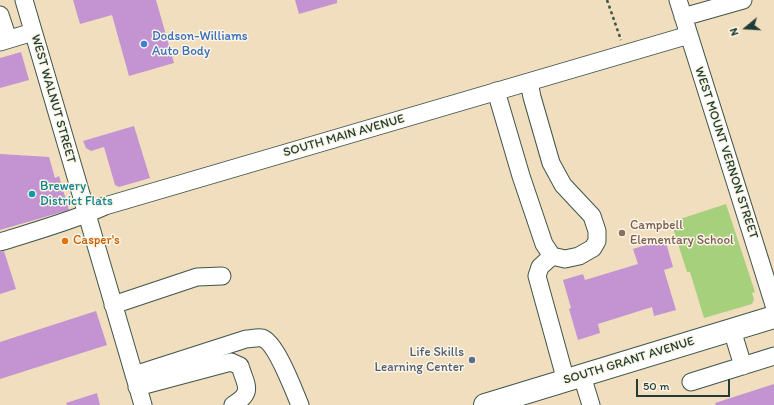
<!DOCTYPE html>
<style>
body{margin:0}
#map{position:relative;width:774px;height:405px;overflow:hidden;background:#f1debe;font-family:Itim,sans-serif}
canvas{display:block}
.north{position:absolute;left:726px;top:8px;width:40px;height:40px;-webkit-text-stroke:3px #fcf5e5;paint-order:stroke;rotate:252deg;font-size:11px;font-weight:700;line-height:16px;text-align:center;color:#1f3d34}
.north::after{content:'';display:block;margin:auto;width:14px;height:18px;background:#1f3d34;clip-path:polygon(50% 0,100% 100%,50% 72%,0 100%)}
.scale{position:absolute;left:636px;top:379px;width:94px;height:18px;box-sizing:border-box;border:2px solid #1f3d34;border-top:0;padding-left:5px;font-size:12px;line-height:14px;white-space:nowrap;color:#1f3d34;-webkit-text-stroke:3px #fcf5e5;paint-order:stroke}
</style>
<div id="map">
<canvas width="774" height="405"></canvas>
<div class="north">N</div>
<div class="scale">50 m</div>
</div>
<script>
const c = document.querySelector('canvas').getContext('2d');
c.lineJoin = 'round';
function fill(path, color) { c.fillStyle = color; c.fill(path, 'evenodd'); }
function trace(path, color, width, dash) { c.strokeStyle = color; c.lineWidth = width; c.lineCap = dash ? 'butt' : 'round'; c.setLineDash(dash || []); c.stroke(path); }
function drawText(font, color, halo, rows, align = 'center') {
  c.font = font + ' Itim,sans-serif'; c.lineWidth = 3; c.setLineDash([]); c.textBaseline = 'middle'; c.strokeStyle = halo; c.fillStyle = color; for (const [text, x, y, turn = 0] of rows) {
    c.save(); c.translate(x, y); c.rotate((+turn || 0) * Math.PI / 180); c.textAlign = isNaN(turn) ? turn : align; if (halo) c.strokeText(text, 0, 0); c.fillText(text, 0, 0); c.restore();
  }
}
const green = new Path2D(`
 M726 204 755 292 752 293 754 299 752 304 704 318 690 272H687L671 222Z`);
const building = new Path2D(`
 M73 0H156L174 63 129 76 112 15 80 24Z
 M295 0H337V3L299 14Z
 M21 52 29 80 0 88V58Z
 M134 126 150 178 119 187 115 185 104 147 91 151 86 148 83 141Z
 M0 154 49 157 55 178 59 176 69 210 0 230Z
 M665 239 673 267 664 270 676 310 654 316 652 307 598 324 600 333 578 340 569 309 571 308 563 280 583 274 585 280 638 264 633 249Z
 M4 251 16 289 0 294V252Z
 M96 311 107 345 0 379V342Z
 M774 384V405H716L715 403Z
 M97 393 100 405H67L66 403Z`);
const path = new Path2D(`
 M607 0 621 40`);
const minor = new Path2D(`
 M24 0 143 405
 M678 0 774 305
 M0 15 8 39
 M683 17 743 0
 M0 42 33 32
 M496 91 521 176 544 244 552 256 565 259 579 256 593 248 597 241V231L592 216 563 185 551 163 532 97 529 82
 M0 242C35 231 72 221 105 206L689 35
 M552 256 540 267 537 276 566 381
 M113 305 197 277 222 276
 M732 330 743 366
 M134 375 246 339C251 339 257 337 262 338 276 342 294 391 300 405
 M582 376 591 405
 M691 382 774 356
 M137 387 231 362 240 366C246 386 254 392 233 405`);
const major = new Path2D(`
 M485 405 774 317`);
const markers = [
 [144,44,4,"#3f7fe0"],
 [32,194,4,"#0f9aa8"],
 [622,233,4,"#8d6e63"],
 [65,241,4,"#e8710a"],
 [472,360,4,"#5c6f8a"]
];
const shopNames = [
 ["Dodson-Williams",152,37],
 ["Auto Body",152,52]
];
const streetNames = [
 ["WEST WALNUT STREET",53,99,74],
 ["SOUTH MAIN AVENUE",344,136,-16],
 ["WEST MOUNT VERNON STREET",726,153,72],
 ["SOUTH GRANT AVENUE",629,361,-17]
];
const cultureNames = [
 ["Brewery",40,187],
 ["District Flats",40,202]
];
const educationNames = [
 ["Campbell",630,226],
 ["Elementary School",630,241]
];
const foodNames = [
 ["Casper's",73,241]
];
const serviceNames = [
 ["Life Skills",464,353],
 ["Learning Center",464,368]
];
fill(green, '#a7d07c');
fill(building, '#c394d1');
trace(minor, '#3e5549', 19);
trace(major, '#3e5549', 24);
trace(path, '#3e5549', 2.5, [3, 3]);
trace(minor, '#fff', 17);
trace(major, '#fff', 22);
for (const [x, y, r, color] of markers) { const dot = new Path2D(); dot.arc(x, y, r, 0, 2 * Math.PI); c.fillStyle = color; c.fill(dot); trace(dot, '#fcf5e5', 1.5); }
drawText('13px', '#366cbe', '#fcf5e5', shopNames, 'left');
drawText('13px', '#1f3d34', '#fcf5e5', streetNames);
drawText('13px', '#0d838f', '#fcf5e5', cultureNames, 'left');
drawText('13px', '#785e54', '#fcf5e5', educationNames, 'left');
drawText('13px', '#c56008', '#fcf5e5', foodNames, 'left');
drawText('13px', '#4e5e75', '#fcf5e5', serviceNames, 'right');
</script>
